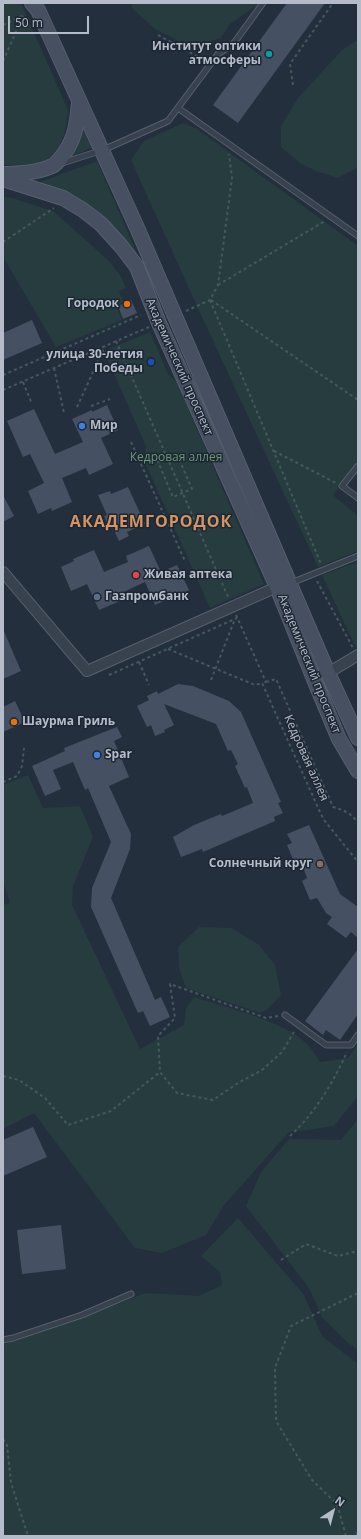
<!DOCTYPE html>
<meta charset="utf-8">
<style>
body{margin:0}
#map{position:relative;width:361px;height:1539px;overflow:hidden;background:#242f3e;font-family:"Open Sans",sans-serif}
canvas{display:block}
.frame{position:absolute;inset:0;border:4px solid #b4bcc9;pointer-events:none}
.north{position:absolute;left:313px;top:1491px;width:40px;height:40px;-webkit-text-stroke:3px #1d2633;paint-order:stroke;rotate:36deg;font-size:11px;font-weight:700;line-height:16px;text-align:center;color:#b4bcc9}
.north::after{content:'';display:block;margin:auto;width:14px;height:18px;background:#b4bcc9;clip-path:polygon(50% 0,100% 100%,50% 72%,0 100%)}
.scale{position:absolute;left:8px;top:16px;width:81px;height:18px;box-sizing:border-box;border:2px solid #b4bcc9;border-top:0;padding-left:5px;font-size:12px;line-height:14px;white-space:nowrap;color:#b4bcc9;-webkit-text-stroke:3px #1d2633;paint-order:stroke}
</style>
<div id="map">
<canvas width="361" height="1539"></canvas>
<div class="frame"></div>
<div class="north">N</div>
<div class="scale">50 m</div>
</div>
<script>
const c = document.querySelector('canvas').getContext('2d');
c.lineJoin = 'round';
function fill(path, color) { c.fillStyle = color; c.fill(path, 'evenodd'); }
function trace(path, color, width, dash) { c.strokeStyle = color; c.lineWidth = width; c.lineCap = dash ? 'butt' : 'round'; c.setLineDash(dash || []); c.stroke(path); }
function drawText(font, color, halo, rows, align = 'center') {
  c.font = font + ' "Open Sans",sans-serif'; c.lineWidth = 3; c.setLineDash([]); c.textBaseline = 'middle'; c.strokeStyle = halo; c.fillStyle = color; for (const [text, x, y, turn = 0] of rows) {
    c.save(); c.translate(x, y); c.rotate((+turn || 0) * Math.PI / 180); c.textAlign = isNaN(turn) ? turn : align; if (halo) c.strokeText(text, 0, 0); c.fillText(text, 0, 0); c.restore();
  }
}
const green = new Path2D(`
 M3 3H21L68 110C66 138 58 163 25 166 18 166 10 165 3 165Z
 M132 3H258L256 6 230 24 221 38 197 45 179 41 155 29 132 8Z
 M356 41H358V167L338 178 316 171 300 163 281 147V126L298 98 342 50Z
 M183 123 197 129 358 246V461L333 495 358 516V551L318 567 202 317 131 160 144 141Z
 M84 127 93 147 72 156 80 141Z
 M97 161 271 564 141 270 112 233 32 185Z
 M3 197 12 198 53 211 108 260 120 275 126 288 119 291 124 302 116 306 122 320 56 347 3 257Z
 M150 332 168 374 176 381 264 584 210 608 144 460 146 446 104 351Z
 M358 562V646L356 648 322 575Z
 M28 775 43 808 80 806 93 837 73 886 72 905 140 1049 184 1025 186 1008 194 997C225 1007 286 1022 307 1044 312 1049 316 1056 320 1062L348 1058 358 1045V1096L334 1126 308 1130 289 1132 224 1205 206 1235 162 1253 135 1248 34 1113 3 1129V905L10 903 3 881V785Z
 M199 927 231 928 258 944 275 965 281 995 268 1009 260 1013 186 988 179 968 178 947Z
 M358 1119V1350L347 1342 322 1317 309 1288 246 1206 261 1172 289 1139 341 1140Z
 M238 1218 304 1295 322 1336 358 1364V1536H3V1345L81 1319 145 1293 199 1296 222 1285 220 1272 201 1256Z`);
const stream = new Path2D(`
 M357 1533 358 1536`);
const building = new Path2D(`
 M287 3H325L238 123 213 105Z
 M131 300 137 313 123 319 118 306Z
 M32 320 42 343 3 360V333Z
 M107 405 118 430 101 438 113 464 89 475 86 468 62 478 72 502 52 511 51 508 38 514 28 491 44 483 30 454 23 457 7 421 34 409 55 454 83 442 72 419 92 410V412Z
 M128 487 145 524 127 532 129 536 119 541 111 524 108 525 104 516 107 515 98 495 110 491 111 494Z
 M3 495 14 516 3 522Z
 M149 546 161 572 177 565 189 590 155 605 145 582 117 595 120 601 99 610 87 584 71 591 61 567 74 561 73 559 94 550 104 572 128 562 126 556Z
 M3 629 21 671 3 679Z
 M178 684 193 686 229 701 241 712 281 802 278 803 283 813 274 817 275 821 203 852 202 849 181 857 173 837 194 825 221 814 222 816 253 803 247 787 245 788 235 766 238 764 231 750 228 751 216 724 164 704 174 725 164 730 165 732 155 736 151 725 147 727 137 706 149 700 147 696 157 691 158 694Z
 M15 701 25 722 3 732V707Z
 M117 727 122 737 114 741 129 777 109 786 131 834 130 849 111 898 155 1000 161 997 170 1017 150 1026 143 1011 138 1013 91 907 92 888 111 842 88 788 85 790 73 762 53 770 61 789 45 796 32 766 65 751 64 748Z
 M309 825 340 894 358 907V938L351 932 346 938 327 924 332 917 326 913 317 898 310 900 302 881 307 878 301 862 295 864 287 845 292 843 287 834Z
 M358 949V1014L340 1040 326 1030 323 1035 305 1021Z
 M33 1127 47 1157 3 1176V1140Z
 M61 1225 66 1269 22 1274 17 1230Z`);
const path = new Path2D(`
 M3 25 22 16
 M158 35 204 60
 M3 61 23 16
 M293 85 290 64 333 3
 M3 242 54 208
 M218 285 325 221
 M210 300 321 564
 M211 300 358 400
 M186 311 210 300 218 285 232 178 229 154
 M116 341 229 599
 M54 368 64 413
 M3 375 141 315
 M23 382 32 404
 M3 390 149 327
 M91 406 110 399
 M77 407 105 346
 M131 442 185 561
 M274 451 336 483
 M177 454 192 489 173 497 158 462Z
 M317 581 353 648
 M236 615 266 682 262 683 320 812 324 820 358 862
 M168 649 255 685 262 683
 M139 662 149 685
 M109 675 237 618
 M211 680 235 619
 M266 682 276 679 333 807C344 810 351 813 358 823
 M3 782 17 776 22 766 24 748
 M278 1016 266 1018 170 984 175 1018 158 1036 160 1072 177 1093 213 1100 238 1083 262 1070 282 1052 294 1032
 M3 1076 19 1080 45 1098 68 1125 111 1111 160 1072
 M290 1136C315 1113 333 1083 347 1052
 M281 1260 306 1244 338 1256 358 1251
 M3 1439 7 1445 11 1483 28 1536
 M346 1536 337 1504 312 1480 276 1421 275 1368 291 1326 358 1293`);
const lane = new Path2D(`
 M178 108 358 236
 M62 163 103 150 168 121 218 54 234 43 263 3
 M358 466 342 486 358 498
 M291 583 358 556
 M285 1015 326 1045H351L358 1035
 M3 1340 13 1338 82 1315 131 1294`);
const street = new Path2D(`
 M3 572 87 671 277 587
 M328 673 358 655`);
const secondary = new Path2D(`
 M32 3 38 10 138 230 328 673 358 738
 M3 174C19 174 37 173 52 166 55 165 57 162 59 160 75 142 77 125 79 103
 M3 179 63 198 83 210 101 224 121 246 137 267 159 323 277 587 318 689 339 739 358 771`);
const markers = [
 [269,54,4,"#0f9aa8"],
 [127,304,4,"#e8710a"],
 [151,362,4,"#1a4fb4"],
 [82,426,4,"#3f7fe0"],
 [136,575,4,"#e0444e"],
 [97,597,4,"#5c6f8a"],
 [14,722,4,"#e8710a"],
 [97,755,4,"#3f7fe0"],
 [320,864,4,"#8d6e63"]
];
const poiNames = [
 ["Институт оптики",261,47,"right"],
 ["атмосферы",261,61,"right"],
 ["Городок",119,304,"right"],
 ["улица 30-летия",143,355,"right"],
 ["Победы",143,369,"right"],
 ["Мир",90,426],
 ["Живая аптека",144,575],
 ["Газпромбанк",105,597],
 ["Шаурма Гриль",22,722],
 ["Spar",105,755],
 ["Солнечный круг",312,864,"right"]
];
const streetNames = [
 ["Академический проспект",179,367,66],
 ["Академический проспект",309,664,68],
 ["Кедровая аллея",306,758,66]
];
const parkNames = [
 ["Кедровая аллея",176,458]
];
const districtNames = [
 ["АКАДЕМГОРОДОК",151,522]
];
fill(green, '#263c3f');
trace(stream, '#394c67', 3);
fill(building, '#455162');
trace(lane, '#565f6c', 7);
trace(street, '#565f6c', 12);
trace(secondary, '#565f6c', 16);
trace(path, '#44595c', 2, [3, 3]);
trace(lane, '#38414e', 5);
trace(street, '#38414e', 10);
trace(secondary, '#465061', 14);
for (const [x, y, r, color] of markers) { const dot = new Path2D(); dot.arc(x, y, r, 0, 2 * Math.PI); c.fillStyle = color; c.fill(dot); trace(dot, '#1d2633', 1.5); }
drawText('bold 12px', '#b4bcc9', '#1d2633', poiNames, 'left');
drawText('12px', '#b4bcc9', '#1d2633', streetNames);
drawText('12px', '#6b9a76', '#1d2633', parkNames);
c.letterSpacing = '1px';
drawText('bold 16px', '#d59563', '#1d2633', districtNames);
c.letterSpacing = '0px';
</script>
